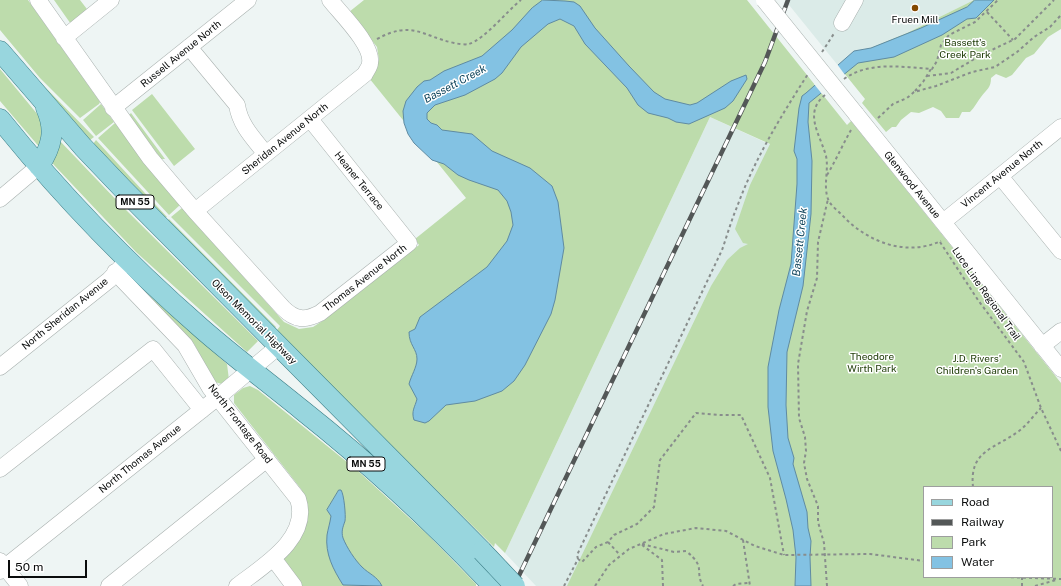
<!DOCTYPE html>
<style>
body{margin:0}
#map{position:relative;width:1061px;height:586px;overflow:hidden;background:#eef5f4;font-family:"Public Sans",sans-serif}
canvas{display:block}
.legend{position:absolute;left:923px;top:486px;width:130px;height:92px;box-sizing:border-box;background:#fff;border:1px solid #9d9e9e;margin:0;padding:5px 7px;list-style:none;font-size:12px;color:#0a0c0c}
.legend li{display:flex;align-items:center;gap:8px;height:20px}
.legend b{width:20px;border:1px solid #9d9e9e}
.scale{position:absolute;left:8px;top:560px;width:79px;height:18px;box-sizing:border-box;border:2px solid #0a0c0c;border-top:0;padding-left:5px;font-size:12px;line-height:14px;white-space:nowrap;color:#0a0c0c;-webkit-text-stroke:3px #fff;paint-order:stroke}
</style>
<div id="map">
<canvas width="1061" height="586"></canvas>
<ul class="legend">
<li><b style="height:5px;background:#98d6de"></b>Road</li>
<li><b style="height:5px;background:#535757"></b>Railway</li>
<li><b style="height:11px;background:#bddcac"></b>Park</li>
<li><b style="height:11px;background:#83c2e3"></b>Water</li>
</ul>
<div class="scale">50 m</div>
</div>
<script>
const c = document.querySelector('canvas').getContext('2d');
c.lineJoin = 'round';
function fill(path, color) { c.fillStyle = color; c.fill(path, 'evenodd'); }
function trace(path, color, width, dash) { c.strokeStyle = color; c.lineWidth = width; c.lineCap = dash ? 'butt' : 'round'; c.setLineDash(dash || []); c.stroke(path); }
function drawText(font, color, halo, rows, align = 'center') {
  c.font = font + ' "Public Sans",sans-serif'; c.lineWidth = 3; c.setLineDash([]); c.textBaseline = 'middle'; c.strokeStyle = halo; c.fillStyle = color; for (const [text, x, y, turn = 0] of rows) {
    c.save(); c.translate(x, y); c.rotate((+turn || 0) * Math.PI / 180); c.textAlign = isNaN(turn) ? turn : align; if (halo) c.strokeText(text, 0, 0); c.fillText(text, 0, 0); c.restore();
  }
}
const built = new Path2D(`
 M785 0H974L907 33 856 54 840 68Z
 M710 117 795 156 617 586H536L505 553Z`);
const green = new Path2D(`
 M0 0H28L98 99 100 102 99 104 80 118 40 78 0 30Z
 M54 0H80L90 13 73 27Z
 M364 0H747L847 125 851 121 1061 383V586H567L711 286 727 260 740 248 748 244 743 243 735 229 750 185 770 144 710 117 505 553 495 543 494 547 300 355 277 330 280 326 171 217 182 208 284 322 299 329 313 327 324 320 419 245 415 239 466 198 369 78 379 60 377 47 349 12ZM924 487H1052V577H924Z
 M974 0H1061V29L1048 37 1034 54 1026 58 1012 75 1006 78 996 74 991 78C991 88 987 89 981 97 977 102 975 107 970 112H962L959 118H946L941 111 933 107 919 113 911 112 901 120 896 127H892L886 132 862 103 865 99 840 68 856 54 907 33Z
 M0 69 43 121 41 149 0 101Z
 M41 83 94 137 90 140Z
 M152 94 195 149 174 166 132 110Z
 M101 104 114 122 96 136 83 120Z
 M131 113 165 159H161L129 115Z
 M115 123 145 164 180 205 169 215 98 138Z
 M59 140 121 205 258 341 247 352 136 252 54 165 51 161Z
 M96 140 167 217 165 218 93 144Z
 M169 219 276 327 275 328 167 221Z
 M132 280 227 364 229 380 222 384 215 382 194 344Z
 M250 386 258 390 358 471 429 536 476 584V586H298L280 561 304 496 301 489 234 403V395L243 388Z`);
const water = new Path2D(`
 M543 0 565 1 574 2 580 6 595 28 629 66 654 92 665 99 690 105 697 103 731 81 746 75 747 79 733 101 725 108 689 124 676 122 668 118 648 113 638 105 627 88 585 44 574 26 560 19 548 24 521 47 502 73 495 79 465 95 435 105 427 113V119L431 123 437 125 442 130 472 134 492 151 530 168 552 186 558 202 564 248 555 300 551 314 525 365 514 381 502 391 475 401 446 405 429 421 425 423 414 420C411 411 415 407 417 399L409 384C411 376 417 367 417 359 417 349 409 345 409 332L415 329 420 317 487 267 507 241 513 225 511 212 507 201 498 190 469 180 458 175 444 164 432 160 414 143 408 134 404 123 403 111 406 101 417 87 424 81 430 80 444 71 482 56 512 30 532 8Z
 M975 0H994L976 18 967 19 942 35 894 57 858 63 809 103 808 122 812 161 811 214 803 286 787 352 786 405 788 438 794 458 793 464 807 512 808 528 811 541 810 557 811 586H795L796 557 793 530 786 499 773 451 768 407V367L779 310 791 264 797 184V159L794 151 799 108 802 96 806 93 854 51 871 48 921 28 967 7Z
 M339 490H341C344 494 346 516 345 521 343 527 341 531 343 538 347 548 355 560 362 567 369 574 377 576 382 586L343 585C333 569 325 554 327 535 328 529 330 523 331 516L327 510Z`);
const pier = new Path2D(`
 M837 64 845 75 822 94 814 84Z`);
const path = new Path2D(`
 M987 12 1013 40
 M377 39C412 20 422 36 454 43 459 44 465 45 469 44 485 39 507 11 521 0
 M822 52 835 32
 M927 76 951 73 981 55 1015 39 1054 0
 M844 79C869 61 902 67 932 69L937 61 941 45 949 35 975 22 998 0
 M915 91 923 82 931 69
 M825 95C803 113 820 134 826 156 829 170 823 185 828 199 830 205 837 210 842 215 867 242 906 257 941 241
 M878 118 893 104 907 98 914 92 936 86 972 72 995 67 1017 52 1034 37 1050 27 1061 15
 M827 175C836 160 843 144 851 130
 M940 242 978 300 1024 362 1041 408 1061 451
 M973 487C969 450 995 449 1019 431 1027 425 1034 415 1041 408
 M743 540 750 586
 M608 542 620 555
 M642 544 674 552 686 551C707 568 694 570 703 586
 M642 545 662 560 663 586
 M578 559 577 555 722 250C727 236 731 221 737 207 754 160 781 116 808 74
 M1005 577 1061 579
 M564 586 578 559 582 562 596 547 608 542 614 535 637 524 654 507 660 460 696 413 721 415H741L770 478 784 555
 M595 586 609 565 629 549 664 534 696 528 726 531 755 546 784 555 870 554 924 561
 M733 586 736 584 748 583
 M827 586 824 543 818 522V506L807 479 804 463 806 451 805 437 799 418 798 364 807 311 817 278 818 242 828 199
 M1022 586V578
 M1035 586 1056 580`);
const minor = new Path2D(`
 M38 0 150 158 195 211 283 308C295 320 305 321 320 313L409 243 310 119
 M842 23 855 0
 M64 38 111 0
 M189 47 237 105C240 125 253 138 266 154
 M113 108 248 0
 M856 114 1061 369
 M1000 176 1061 251
 M0 199 39 166
 M195 211 365 74C366 71 370 67 370 63 373 45 341 14 330 0
 M943 222 1061 127
 M115 272 185 345 210 388 298 499C311 538 263 566 237 586
 M1042 346 1061 331
 M0 367 109 280 123 265
 M0 469 153 349 202 410
 M273 558 294 586
 M0 561 20 586
 M0 571 218 397 279 346
 M109 586 267 459`);
const major = new Path2D(`
 M0 51 83 147 123 189 482 551
 M0 119C60 194 129 265 201 328 234 357 269 383 302 410 370 464 434 523 493 586
 M39 166C52 146 56 130 46 108`);
const rail = new Path2D(`
 M514 586 765 62 788 0`);
const minorBridge = new Path2D(`
 M764 0 856 114`);
const majorBridge = new Path2D(`
 M482 551 515 586`);
const markers = [
 [915,8,4,"#844900"]
];
const shields = [
 [135,202,38],
 [366,464,38]
];
const shieldNames = [
 ["MN 55",135,202],
 ["MN 55",366,464]
];
const poiNames = [
 ["Fruen Mill",915,20]
];
const parkNames = [
 ["Bassett's",965,43],
 ["Creek Park",965,55],
 ["Theodore",872,357],
 ["Wirth Park",872,369],
 ["J.D. Rivers'",977,359],
 ["Children's Garden",977,371]
];
const streetNames = [
 ["Russell Avenue North",181,54,-39],
 ["Sheridan Avenue North",285,139,-39],
 ["Vincent Avenue North",1002,174,-39],
 ["Heaner Terrace",359,181,51],
 ["Glenwood Avenue",912,185,51],
 ["Thomas Avenue North",365,278,-38],
 ["Luce Line Regional Trail",986,294,55],
 ["North Sheridan Avenue",65,314,-39],
 ["Olson Memorial Highway",254,322,45],
 ["North Frontage Road",240,424,52],
 ["North Thomas Avenue",140,459,-39]
];
const waterNames = [
 ["Bassett Creek",455,84,-28],
 ["Bassett Creek",800,242,-84]
];
fill(built, '#dbebe8');
fill(green, '#bddcac');
fill(water, '#83c2e3');
trace(water, '#5f8ba2', 1);
fill(pier, '#eef5f4');
trace(minor, '#a8b0ae', 17);
trace(major, '#3a7d86', 21);
trace(path, '#888d8c', 2, [3, 3]);
trace(minor, '#fff', 16);
trace(major, '#98d6de', 20);
trace(rail, '#535757', 4.5);
trace(rail, '#fff', 3, [9]);
trace(minorBridge, '#a8b0ae', 17, []);
trace(majorBridge, '#3a7d86', 21, []);
trace(minorBridge, '#fff', 16);
trace(majorBridge, '#98d6de', 20);
for (const [x, y, r, color] of markers) { const dot = new Path2D(); dot.arc(x, y, r, 0, 2 * Math.PI); c.fillStyle = color; c.fill(dot); trace(dot, '#fff', 1.5); }
for (const [x, y, w] of shields) { const box = new Path2D(); box.roundRect(x - w / 2, y - 7, w, 14, 3); c.fillStyle = '#fff'; c.fill(box); trace(box, '#0a0c0c', 1); }
drawText('bold 9px', '#0a0c0c', null, shieldNames);
drawText('10px', '#0a0c0c', '#fff', poiNames);
drawText('10px', '#193700', '#fff', parkNames);
drawText('10px', '#0a0c0c', '#fff', streetNames);
drawText('italic 11px', '#0f445b', '#fff', waterNames);
</script>
